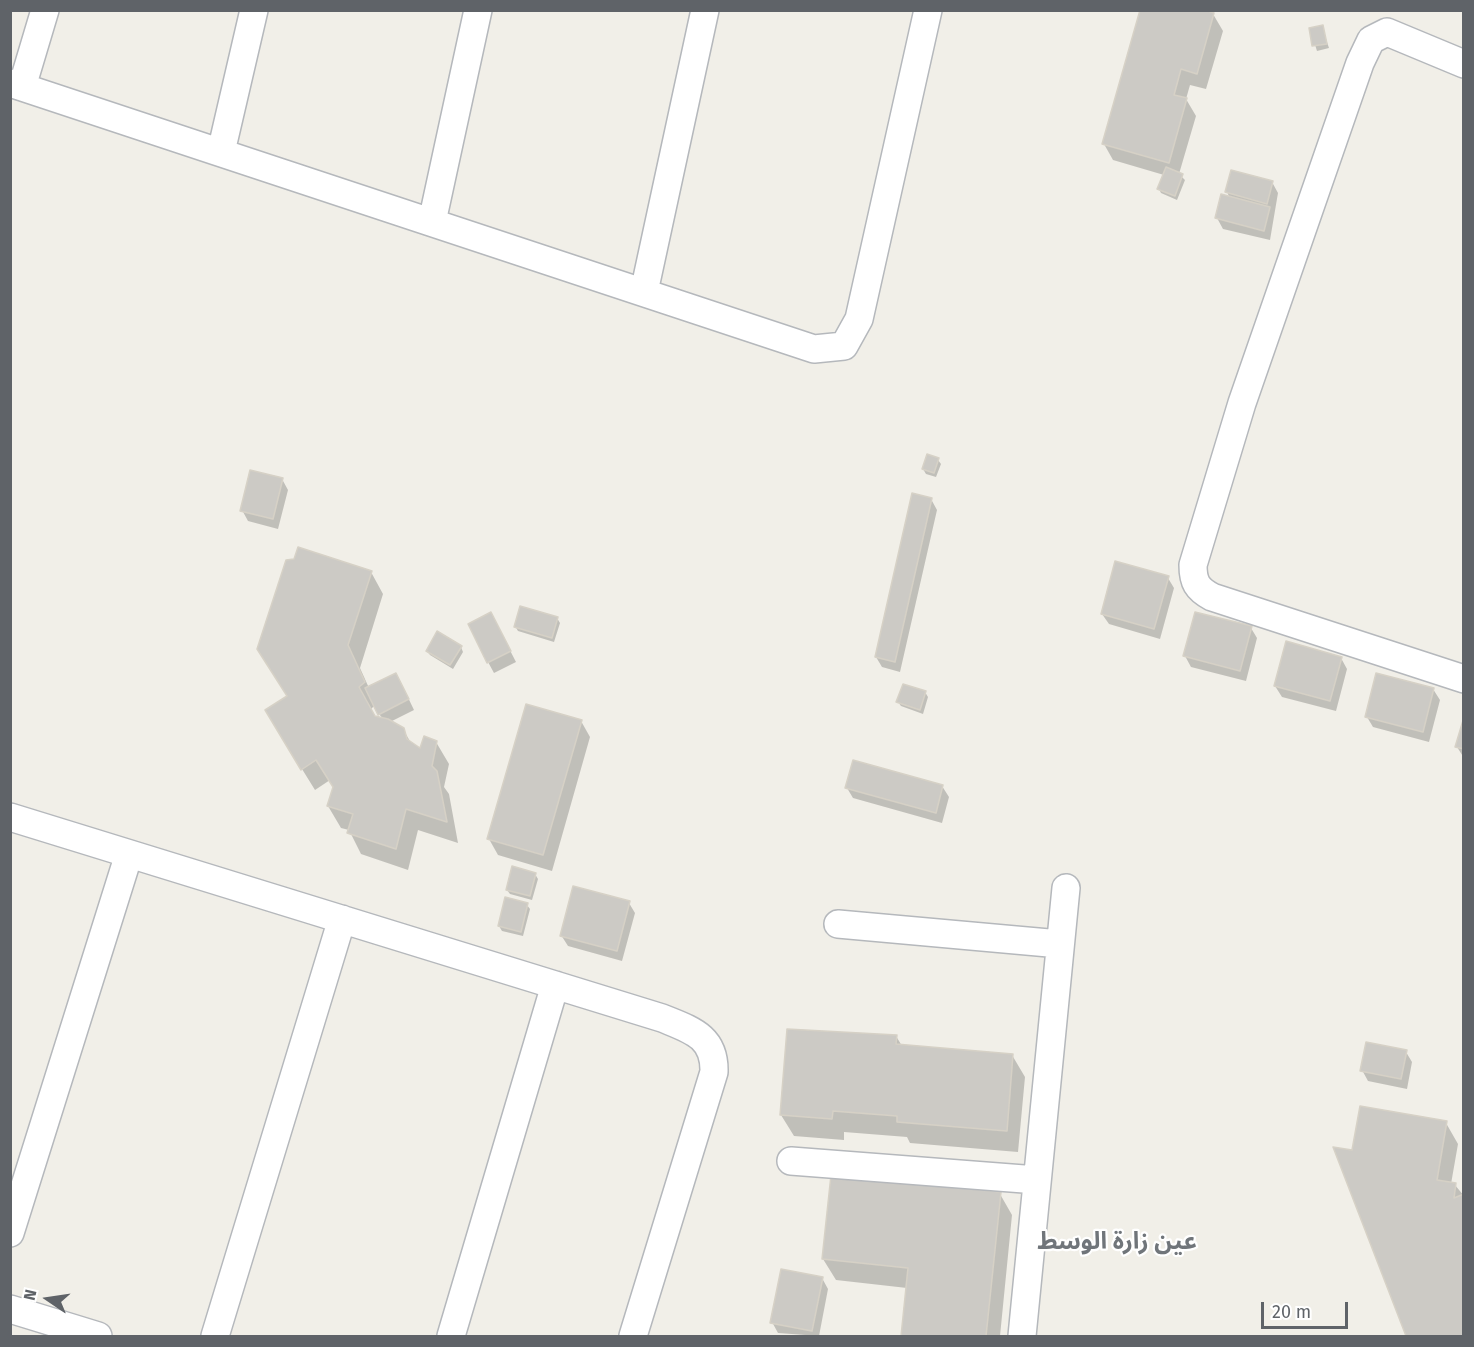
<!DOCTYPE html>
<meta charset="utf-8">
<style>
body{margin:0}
#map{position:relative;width:1474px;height:1347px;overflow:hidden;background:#f1efe8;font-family:"Fira Sans",sans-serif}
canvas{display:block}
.frame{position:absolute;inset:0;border:12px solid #5f6368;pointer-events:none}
.north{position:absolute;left:18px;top:1269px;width:60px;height:60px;-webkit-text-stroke:4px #fff;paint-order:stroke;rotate:283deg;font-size:16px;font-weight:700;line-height:24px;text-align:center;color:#5f6368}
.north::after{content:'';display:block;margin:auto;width:21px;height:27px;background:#5f6368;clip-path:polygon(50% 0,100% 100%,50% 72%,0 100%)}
.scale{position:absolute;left:1261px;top:1302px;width:87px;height:27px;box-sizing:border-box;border:3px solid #5f6368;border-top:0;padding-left:8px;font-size:18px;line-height:21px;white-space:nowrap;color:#5f6368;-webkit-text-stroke:4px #fff;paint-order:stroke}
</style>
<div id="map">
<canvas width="1474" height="1347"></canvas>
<div class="frame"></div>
<div class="north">N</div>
<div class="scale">20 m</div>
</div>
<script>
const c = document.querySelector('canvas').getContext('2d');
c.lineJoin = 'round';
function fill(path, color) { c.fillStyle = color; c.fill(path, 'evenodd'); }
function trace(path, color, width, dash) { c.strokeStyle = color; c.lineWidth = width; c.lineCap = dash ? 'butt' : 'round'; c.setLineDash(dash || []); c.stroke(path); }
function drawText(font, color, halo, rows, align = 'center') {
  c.font = font + ' "Fira Sans","Noto Sans Arabic",sans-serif'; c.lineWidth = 4.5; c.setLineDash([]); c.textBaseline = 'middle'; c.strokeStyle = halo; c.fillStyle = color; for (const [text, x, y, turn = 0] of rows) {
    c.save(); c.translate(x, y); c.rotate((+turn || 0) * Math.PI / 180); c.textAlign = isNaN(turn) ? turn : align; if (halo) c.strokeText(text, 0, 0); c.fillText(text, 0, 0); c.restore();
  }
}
const shadow = new Path2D(`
 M1213 14 1223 31 1206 89 1190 85 1186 99 1196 116 1179 174 1185 180 1177 200 1161 193 1159 189 1164 175 1113 160 1104 144Z
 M1322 27 1329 48 1317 51 1310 29Z
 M1272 182 1278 193 1270 240 1223 229 1217 218 1230 198 1227 192Z
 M938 460 941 464 936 477 926 474 923 469Z
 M282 479 288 490 278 529 248 521 242 510Z
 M931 499 937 510 900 672 882 667 876 657Z
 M371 572 383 594 360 668 369 688 402 685 414 710 390 722 403 729 411 743 421 750 436 742 449 764 444 787 449 794 458 843 418 830 408 870 361 854 349 830 341 828 328 806 334 787 330 780 315 790 279 732 288 697ZM375 705 379 714 383 719 374 717 370 710Z
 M1168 578 1174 588 1160 639 1109 624 1102 614Z
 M557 618 560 623 554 642 518 631 515 626Z
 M497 625 516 662 494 673 488 662Z
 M1251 628 1257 638 1246 681 1191 667 1185 656Z
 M461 647 463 652 453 669 430 655 427 651Z
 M1341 658 1347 669 1336 711 1282 697 1275 686Z
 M1433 689 1440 700 1429 742 1373 727 1367 717Z
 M925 692 928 697 923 714 901 706 898 702Z
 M581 721 590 737 552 871 498 855 489 839Z
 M1464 723V758L1457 747Z
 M942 786 949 797 942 823 853 798 847 788Z
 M535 874 538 879 532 900 510 894 507 890Z
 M629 903 635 913 622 961 568 946 561 935Z
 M527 905 530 909 523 936 502 931 499 926Z
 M896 1036 902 1046 1012 1055 1025 1077 1018 1152 910 1143 907 1137 844 1132V1140L794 1136 781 1115Z
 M1406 1052 1412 1062 1407 1089 1368 1081 1362 1070Z
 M1446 1123 1458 1144 1451 1184 1455 1185 1464 1196V1336H1407L1336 1149 1354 1152Z
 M1000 1194 1012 1215 1000 1336H902L907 1288 836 1280 823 1259Z
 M822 1278 828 1289 819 1336 778 1333 772 1322Z`);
const building = new Path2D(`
 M1140 10H1205L1214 13 1197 74 1181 69 1174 95 1187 98 1169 163 1102 144Z
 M1323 25 1327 44 1312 46 1309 28Z
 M1166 167 1183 174 1175 196 1157 189Z
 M1231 170 1273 181 1267 204 1225 192Z
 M1221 194 1270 207 1264 231 1215 218Z
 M927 454 939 458 934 473 922 469Z
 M250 470 283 478 273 519 240 511Z
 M912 493 932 498 895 662 875 657Z
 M298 547 372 571 348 645 365 682 359 687 375 716 388 719 404 728 407 739 420 748 424 736 437 741 432 766 437 771 447 822 406 809 396 849 347 833 353 814 327 806 333 787 316 760 301 770 265 710 287 696 257 649 286 560 294 559Z
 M1115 561 1169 576 1154 629 1101 614Z
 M520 606 558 617 552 638 514 627Z
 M491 612 511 651 487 663 468 624Z
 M1195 612 1252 626 1240 671 1183 656Z
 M437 631 462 646 450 665 426 651Z
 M1286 641 1342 657 1330 701 1274 686Z
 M396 673 409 699 378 715 365 688Z
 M1376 673 1434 688 1423 732 1365 717Z
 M903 684 926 691 920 710 896 702Z
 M526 704 582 720 543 855 487 839Z
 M1464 717V749L1455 747Z
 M853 760 943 785 936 813 845 788Z
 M512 866 536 873 530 896 506 890Z
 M573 886 630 901 617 951 560 936Z
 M505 897 528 903 521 932 498 926Z
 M787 1029 897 1035 896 1044 1013 1054 1007 1131 897 1122V1116L833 1111 832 1119 780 1115Z
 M1366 1042 1407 1050 1401 1079 1360 1071Z
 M1360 1106 1447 1121 1437 1180 1456 1183 1454 1198 1464 1194V1336H1406L1333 1147 1352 1150Z
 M831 1175 1001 1192 986 1336H901L908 1268 822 1259Z
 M781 1269 823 1277 812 1331 770 1323Z`);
const street = new Path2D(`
 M1464 64 1387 32 1371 40 1360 63 1242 403 1193 565C1193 582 1197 589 1212 597L1464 679
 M10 83 22 87 45 10
 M22 87 814 349 844 346 859 319 928 10
 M221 152 254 10
 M432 222 478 10
 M644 292 705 10
 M10 817 662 1018C691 1030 715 1036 714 1072L633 1336
 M838 924 1060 944
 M791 1161 1037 1180
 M10 1233 129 854
 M10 1309 98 1336
 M215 1336 342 919
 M451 1336 555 985
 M1022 1336 1066 888`);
const districtNames = [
 ["عين زارة الوسط",1117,1242]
];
fill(shadow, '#0003');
fill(building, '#cccac5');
trace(building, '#d6d1c6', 1.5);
trace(street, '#b5b8bc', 30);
trace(street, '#fff', 27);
drawText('bold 24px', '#70757a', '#fff', districtNames);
</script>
